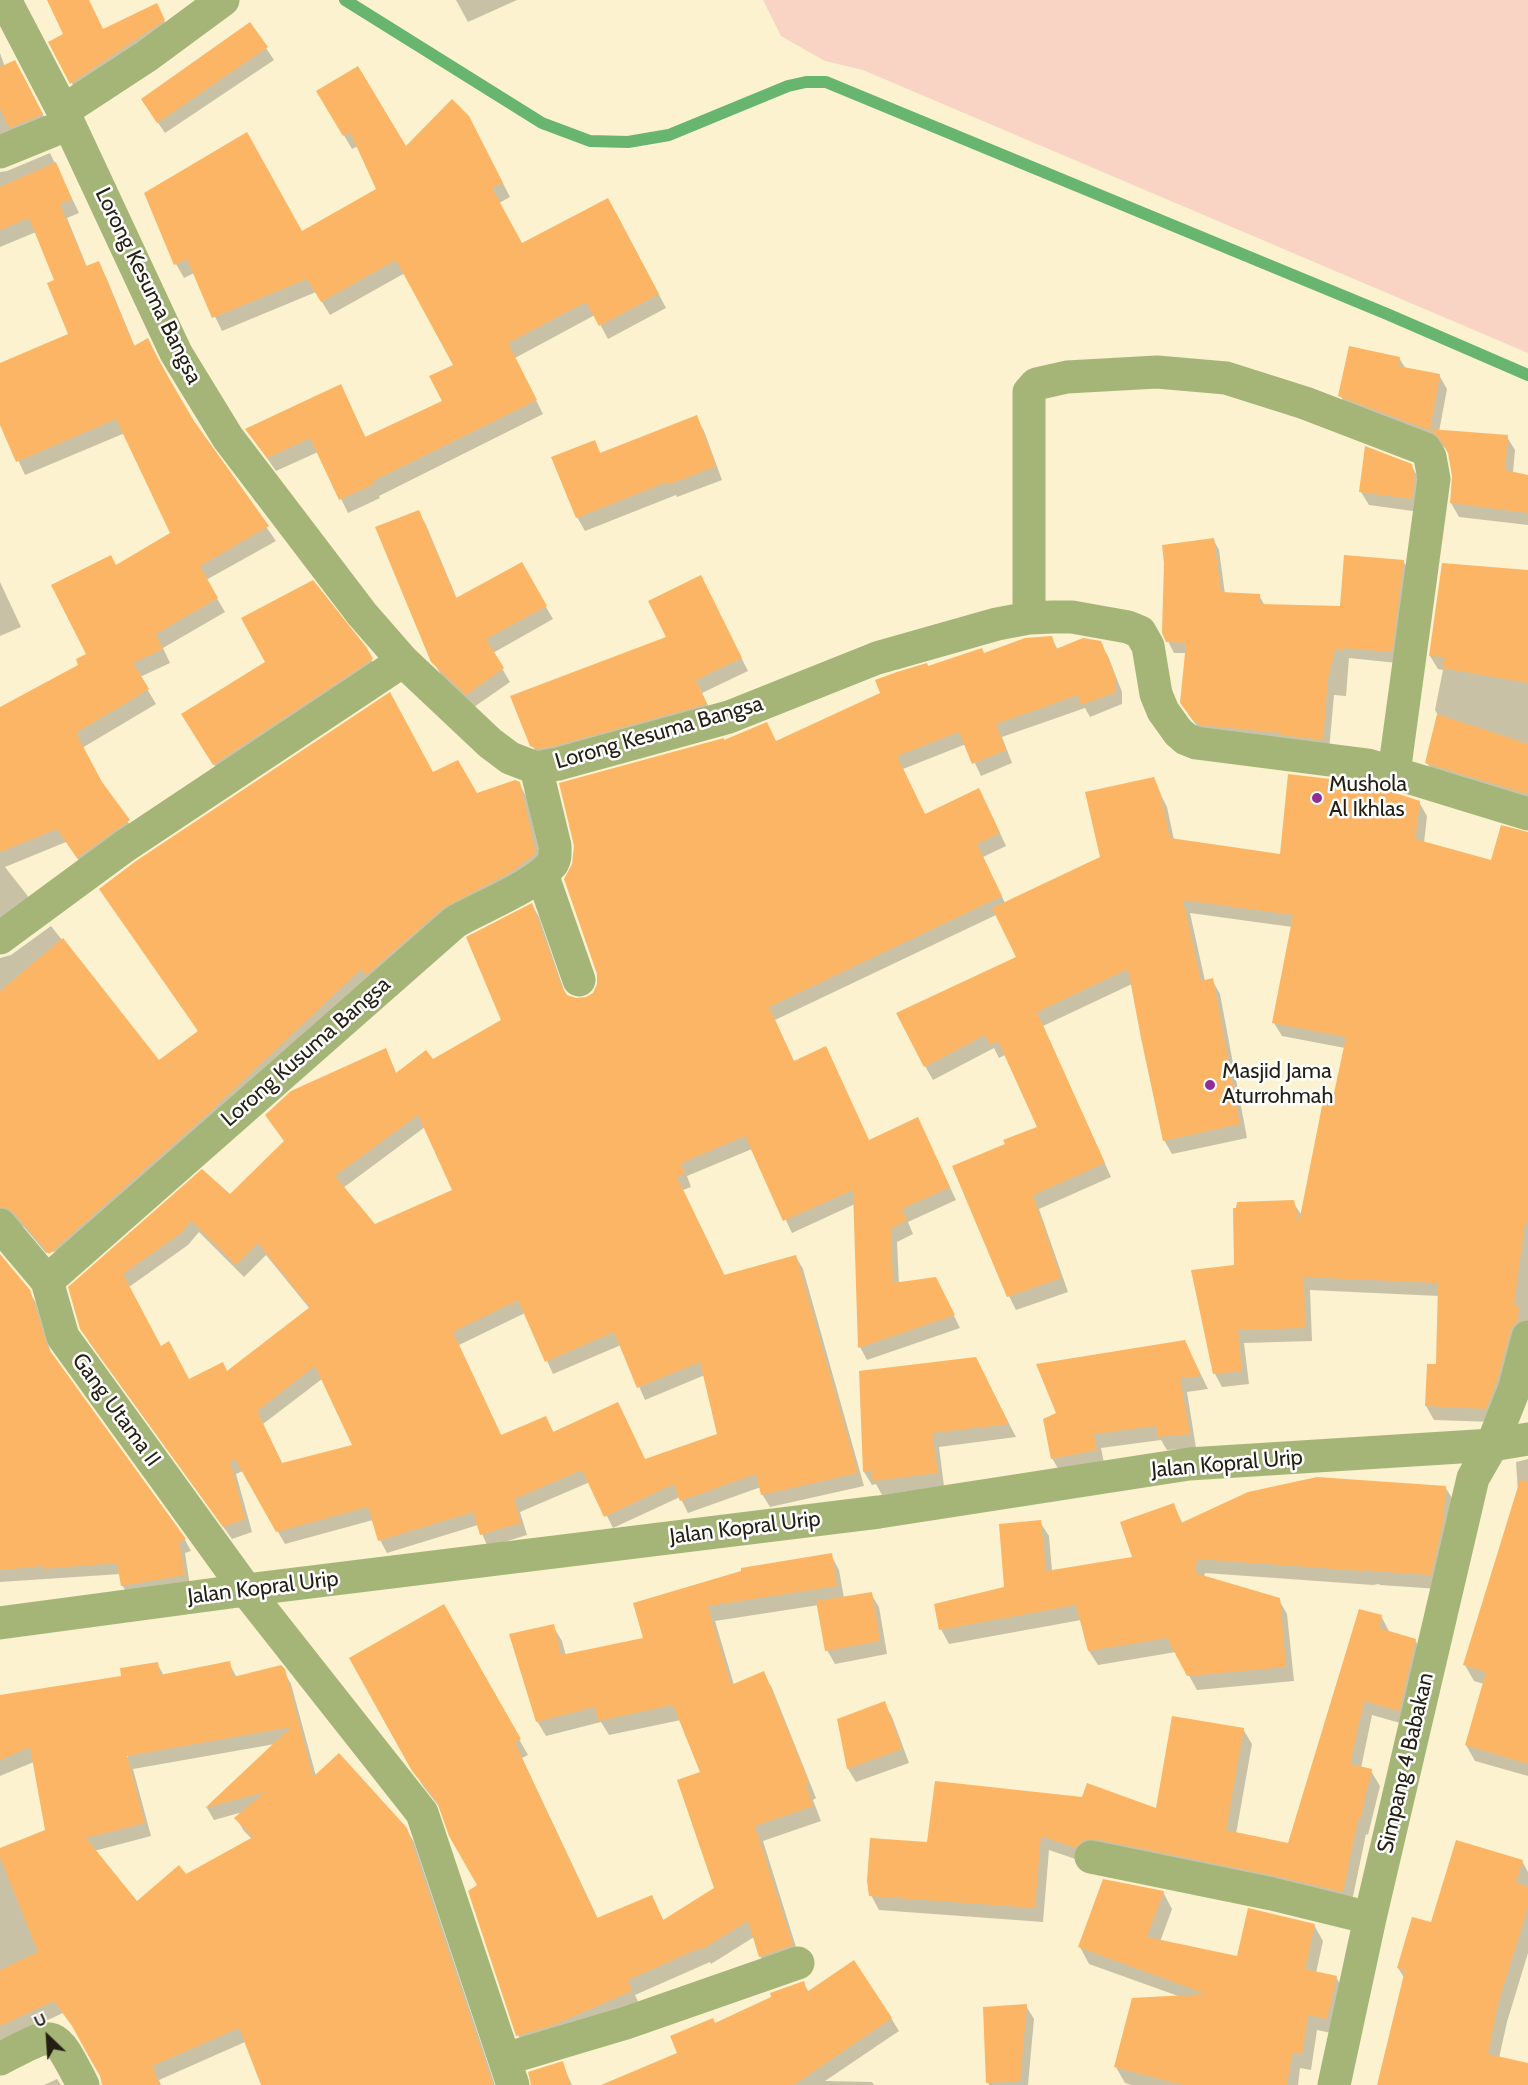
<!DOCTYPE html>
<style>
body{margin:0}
#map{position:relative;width:1528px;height:2085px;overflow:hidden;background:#fcf2cf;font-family:Cabin,sans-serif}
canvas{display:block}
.north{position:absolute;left:18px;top:2007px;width:60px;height:60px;-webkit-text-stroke:4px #fff;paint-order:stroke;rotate:335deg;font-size:16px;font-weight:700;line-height:24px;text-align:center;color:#231f12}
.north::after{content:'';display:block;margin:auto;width:21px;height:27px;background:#231f12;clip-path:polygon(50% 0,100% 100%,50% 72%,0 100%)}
</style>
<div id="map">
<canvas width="1528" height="2085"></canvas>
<div class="north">U</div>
</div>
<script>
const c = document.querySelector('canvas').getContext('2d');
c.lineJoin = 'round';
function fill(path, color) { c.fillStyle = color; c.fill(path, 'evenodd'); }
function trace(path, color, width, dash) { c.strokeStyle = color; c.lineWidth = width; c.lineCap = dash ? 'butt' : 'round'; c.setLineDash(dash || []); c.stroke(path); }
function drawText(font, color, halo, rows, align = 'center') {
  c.font = font + ' Cabin,sans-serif'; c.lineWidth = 5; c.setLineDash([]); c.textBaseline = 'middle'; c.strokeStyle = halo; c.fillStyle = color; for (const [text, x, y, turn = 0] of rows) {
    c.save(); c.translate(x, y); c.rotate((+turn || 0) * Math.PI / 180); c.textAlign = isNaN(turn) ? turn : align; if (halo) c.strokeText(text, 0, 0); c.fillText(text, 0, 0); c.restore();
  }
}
const green = new Path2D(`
 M763 0H1528V353L863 70 825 61 781 36Z`);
const shadow = new Path2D(`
 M49 0H88L103 30 160 11 167 27 75 89 50 43 65 35Z
 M456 0H517L468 22Z
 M250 24 274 60 165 133 150 111Z
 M0 53 5 67 22 75 50 128 0 149Z
 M318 91 406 149 476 131 510 197 499 203 522 245 616 213 666 308 608 339 595 315 515 358 543 414 379 496 380 498 348 513 318 452 276 471 247 430 340 386 366 438 444 402 455 365 405 273 330 315 316 292 222 331 194 273 184 278 176 264 145 193 302 233 378 190 358 146 352 149Z
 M50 153 79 213 67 218 87 267 98 263 106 277 135 347 148 340 193 422 276 541 206 580 225 612 163 648 170 663 140 677 156 704 82 748 103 786 137 835 86 871 66 842 5 867 27 895 35 909 0 934V709L80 666 88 655 116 566 172 534 125 433 25 475 0 421V364L70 335 56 280 36 232 0 247V172L7 171Z
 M1399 358 1406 369 1439 375 1447 389 1439 432 1507 437 1515 450 1513 473 1528 477V525L1459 517 1451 503 1454 476 1449 451 1441 445 1348 409 1340 395Z
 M696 417 704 431 722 480 677 497 676 495 585 531 577 517 594 442 601 454Z
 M1411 465 1419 479 1420 512 1369 505 1361 492Z
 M418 512 426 525 457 599 521 564 553 619 493 653 510 682 474 707 441 675 433 661Z
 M1213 539 1219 550 1225 594 1259 595 1265 606 1341 607 1403 561 1410 572 1397 663 1349 658 1346 696 1334 695 1329 751 1200 730 1188 714 1187 653H1174L1168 641Z
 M1528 571V805L1435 776 1427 763 1438 715 1435 710 1443 670 1438 669 1430 656Z
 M0 582 21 627 0 636Z
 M707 590 748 671 702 693 713 716 539 758 532 745 668 638Z
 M1051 637 1058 650 1100 643 1108 656 1122 692V704L1090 717 1085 708 1002 737 1012 763 981 776 966 744 903 769 925 816 986 803 1006 846 983 857 1005 903 1102 857 1153 779 1167 807 1174 840 1282 856 1419 802 1427 816 1424 843 1492 862 1528 834V1334L1494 1422 1434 1420 1426 1406 1437 1366 1439 1296 1310 1290 1312 1341 1244 1343 1249 1384 1222 1387 1215 1374 1235 1267 1293 1202 1302 1216 1335 1100 1345 1048 1282 1036 1274 1023 1292 927 1190 913 1205 981 1212 980 1220 994 1247 1138 1172 1154 1164 1140 1132 984 1043 1026 1111 1177 1039 1209 1068 1292 1016 1310 1009 1296 1007 1145 1039 1127 1005 1055 999 1058 994 1048 933 1080 925 1066 1018 958 996 915 775 1020 794 1062 826 1047 869 1142 924 1132 956 1200 908 1222 913 1234 897 1242 899 1284 942 1291 960 1328 867 1360 860 1347 855 1204 792 1233 752 1149 687 1176 691 1187 683 1190 725 1276 796 1257 803 1269 864 1486 770 1507 762 1494 761 1487 688 1513 680 1497 613 1528 590 1482 520 1512 527 1535 488 1547 478 1525 387 1553 380 1540 373 1520 285 1544 243 1471 236 1474 252 1532 232 1539 89 1342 70 1288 230 1196 285 1142 266 1115 385 1050 397 1075 432 1061 503 1020 532 905 539 917 566 996 576 1000 586 999 594 994 724 741 777 743 882 694 928 668ZM425 1127 454 1190 374 1225 343 1188ZM199 1232 244 1277 266 1255 310 1309 227 1373 189 1381 161 1348 129 1287 188 1245ZM525 1313 553 1374 621 1345 645 1400 705 1375 718 1435 645 1461 554 1433 546 1418 502 1437 459 1345ZM322 1379 354 1446 283 1465 263 1424Z
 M365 649 379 673 222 777 191 728Z
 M433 773 477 795 519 783 527 798 543 868 81 1247 46 1253 24 1227 0 1214V958L11 955 51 926 158 1062 199 1032 101 889Z
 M0 1281 29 1291 36 1303 52 1357 185 1540 191 1551 185 1553 190 1586 129 1596 122 1585 121 1574 0 1582Z
 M1185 1342 1208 1389 1187 1392 1196 1448 1167 1450 1161 1440 1101 1448 1104 1463 1060 1472 1052 1458Z
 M861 1373H983L1016 1437 939 1447 944 1486 882 1495 876 1484 872 1485 864 1472Z
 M1528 1459V1776L1475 1761 1466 1745 1484 1684 1474 1681 1465 1665 1521 1539 1516 1462Z
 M1445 1487 1454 1501 1439 1589 1380 1585 1379 1584 1373 1585 1205 1573 1204 1577 1279 1600 1287 1614 1294 1681 1197 1690 1176 1652 1098 1665 1089 1651 1081 1620 949 1644 941 1629 1006 1588 1040 1522 1049 1536 1052 1571 1134 1558 1173 1504 1183 1524Z
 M831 1555 839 1570 844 1598 871 1594 879 1607 887 1654 835 1664 827 1650 819 1605 715 1621 734 1685 763 1673 772 1688 816 1798 813 1800 821 1821 763 1841 800 1960 769 1971 760 1956 754 1937 711 1964 710 1962 635 1995 640 2006 526 2050 518 2035 479 1885 441 1809 423 1786 351 1659 443 1606 528 1755 522 1758 598 1919 651 1897 664 1921 716 1889 702 1773 681 1720 609 1735 601 1722 546 1736 537 1721 553 1626 562 1641 566 1656 645 1639 634 1604Z
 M1381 1616 1390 1633 1415 1640 1424 1655 1407 1725 1372 1715 1361 1768 1371 1771 1380 1786 1368 1835 1366 1834 1351 1906 1084 1862 1049 1850 1043 1922 879 1910 871 1895 929 1843 1157 1810 1243 1729 1252 1744 1236 1834 1289 1845Z
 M157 1663 164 1676 229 1663 237 1678 283 1670 291 1684 316 1776 406 1829 414 1842 495 2085H271L245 2042 159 2080 161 2085H103L101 2076 80 2036 63 2013 0 2042V1850L47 1831 48 1794 128 1757 125 1749 36 1761 0 1776V1697L123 1678ZM275 1744 207 1808 214 1820 243 1812 236 1818 244 1831 252 1839 137 1903 94 1851 151 1836 133 1769Z
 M884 1703 892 1717 909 1763 856 1782 848 1769 839 1720Z
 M1522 1861 1528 1872V1953L1507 2022 1499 2058 1514 2085H1379L1405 1979 1398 1968 1432 1924Z
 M1163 1892 1172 1909 1160 1942 1239 1957 1314 1925 1323 1941 1316 1973 1336 1977 1345 1993 1336 2034 1317 2030 1311 2070 1300 2068 1298 2085H1132L1125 2083 1116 2067 1181 1997 1089 1964 1080 1947Z
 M803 1983 809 1992 891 2018 899 2031 825 2081 872 2082 874 2085H604L679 2054 715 2025Z
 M1026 2006 1034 2019 1028 2085H989L988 2082Z
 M562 2063 572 2085H532Z
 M57 2079 61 2085H44Z`);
const stream = new Path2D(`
 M345 0 542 123 590 141 628 142 669 135 788 86 806 82H826L1387 314 1528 375`);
const building = new Path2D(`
 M47 0H89L103 29 157 3 165 20 70 84 48 42 63 34Z
 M250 22 268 47 157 123 141 99Z
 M15 60 43 114 10 128 0 109V67Z
 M358 66 406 146 452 99 469 116 503 183 492 188 522 243 608 198 659 294 599 326 586 302 508 343 537 400 373 481 374 484 339 500 310 438 267 458 245 429 341 384 365 437 442 401 429 376 453 365 396 260 321 302 307 279 212 318 187 259 174 265 144 193 247 132 302 231 376 189 350 132 343 136 316 91Z
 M56 162 72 199 60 204 86 266 99 261 134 346 148 338 160 363 194 421 269 526 200 566 218 598 156 634 163 649 133 663 149 689 76 733 102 782 130 820 77 858 57 829 0 852V707L78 665 76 659 86 654 51 585 111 555 116 565 170 533 116 419 16 462 0 425V363L68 334 47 283 54 280 29 218 0 230V187Z
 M1349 346 1400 357 1398 366 1440 374 1430 429 1508 435 1505 470 1528 475V513L1450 503 1452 476 1448 453 1440 439 1432 431 1338 396Z
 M697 415 716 466 668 485 667 482 576 518 551 457 595 440 600 453Z
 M1365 446 1412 464 1415 479 1412 499 1359 492Z
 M419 510 456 598 522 562 547 606 486 639 504 668 466 695 431 662 375 527Z
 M1214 538 1221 592 1260 594V604L1340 606 1344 555 1404 560 1392 652 1343 648V651L1335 649 1328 679 1323 740 1281 735V733L1201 725 1192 719 1180 703 1186 643 1166 642 1162 633 1164 563 1162 545Z
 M1442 563 1528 570V683L1442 668 1444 657 1429 656Z
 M701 575 742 658 696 680 707 704 554 746 538 749 530 746 510 696 666 637 648 601Z
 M313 580 367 648 373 659 213 765 181 714 265 662 241 618Z
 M1052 636 1056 649 1083 638 1101 641 1116 678V692L1081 705 1078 695 996 724 1006 750 972 764 959 732 897 756 925 814 979 788 1000 833 977 844 1002 896 769 1007 794 1061 826 1046 869 1140 918 1117 950 1187 902 1209 907 1220 891 1229 893 1283 936 1277 955 1315 858 1348 853 1190 783 1221 745 1136 681 1163 685 1174 677 1177 724 1275 796 1255 858 1473 761 1495 756 1474 680 1501 674 1484 604 1517 582 1470 514 1499 521 1523 480 1535 473 1512 378 1541 368 1507 276 1532 235 1459 230 1461 245 1519 223 1527 80 1329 68 1287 202 1169 230 1194 284 1141 265 1115 291 1091 386 1048 396 1073 426 1050 433 1059 501 1020 466 937 532 903 562 987 567 995 576 998 586 997 593 993 597 984V974L564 879 572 864 574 846 559 783 724 738V740L767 722 776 741 880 693 875 680 897 672 927 663 928 666 982 648 984 653 1025 638ZM418 1115 452 1190 375 1224 335 1176ZM191 1221 236 1265 258 1243 310 1307 227 1371 223 1362 189 1379 169 1341 161 1346 123 1274 181 1233ZM518 1300 545 1362 614 1332 637 1388 700 1362 717 1434 645 1459 618 1402 553 1432 546 1416 501 1435 453 1332ZM315 1366 352 1445 282 1463 257 1411Z
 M390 692 433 772 458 760 477 793 515 780 520 782 536 853 511 872 443 908 366 975 361 969 212 1110 49 1254 14 1213 7 1208 0 1207V991L63 938 159 1060 198 1031 99 889 136 861Z
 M1437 714 1528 744V794L1425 763Z
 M1288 774 1364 783 1420 801 1415 839 1491 860 1501 825 1528 832V1223L1525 1222 1514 1305H1519L1518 1322 1514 1324 1510 1332 1497 1381 1486 1409 1425 1406 1427 1364H1436L1438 1283 1304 1277 1305 1328 1238 1330 1242 1371 1213 1374 1191 1270 1234 1265 1233 1208H1236L1237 1202 1294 1200 1299 1222 1324 1096 1333 1098 1346 1037 1272 1023 1293 915 1183 900 1201 981 1213 978 1240 1124 1163 1141 1141 1038 1128 969 1037 1012 1105 1163 1033 1195 1061 1278 1007 1297 952 1166 1005 1144 1003 1140 1037 1127 998 1041 990 1045 985 1035 924 1067 896 1013 1016 957 992 908 1100 857 1085 792 1154 777 1160 792 1170 838 1280 854Z
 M0 1254 30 1290 48 1348 186 1539 179 1542 185 1575 121 1586 117 1563 43 1569V1566L0 1570Z
 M1185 1340 1201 1376 1180 1378 1190 1434 1158 1437 1156 1426 1094 1434 1097 1450 1051 1459 1043 1419 1056 1413 1036 1364Z
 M976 1357 1009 1424 932 1433 938 1473 873 1481 871 1470 863 1472 859 1371Z
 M1317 1477 1446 1486 1443 1523 1431 1575 1370 1571 1371 1569 1364 1571 1197 1559 1195 1573 1280 1598 1286 1667 1187 1676 1167 1638 1088 1651 1076 1605 939 1630 934 1604 1004 1587 999 1524 1041 1520 1046 1571 1132 1557 1120 1522 1174 1503 1181 1523 1248 1492Z
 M1520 1480 1528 1481V1764L1465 1745 1486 1672 1463 1665Z
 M832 1553 837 1586 708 1606 731 1685 764 1671 809 1783 806 1784 813 1806 755 1826 793 1945 759 1957 748 1921 701 1950 700 1948 628 1980 632 1991 551 2026 516 2036 468 1891 477 1885 449 1836 437 1802 412 1771 349 1658 444 1604 521 1739 515 1743 597 1918 652 1895 663 1920 714 1888 677 1780 700 1772 673 1705 598 1721 595 1707 536 1722 509 1634 554 1624 561 1655 643 1638 633 1603 741 1571V1568Z
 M872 1592 880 1641 825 1651 816 1601Z
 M1359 1609 1382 1615 1379 1628 1416 1639 1399 1711 1364 1701 1350 1764 1372 1769 1360 1820H1358L1343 1892 1276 1876 1095 1839H1085L1075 1848 1041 1836 1035 1908 869 1896 867 1881 870 1838 927 1842 935 1781 1082 1797 1087 1783 1156 1808 1172 1716 1244 1728 1226 1830 1288 1843Z
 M230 1661 233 1677 281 1665 285 1669 313 1777 339 1753 407 1828 493 2085H261L239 2028 152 2066 160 2085H102L100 2076 89 2057 72 2026 54 2001 0 2026V1970L38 1952 0 1857V1848L45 1830 30 1747 0 1760V1695L121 1676 120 1668 158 1662 160 1675ZM291 1727 205 1808 265 1792 234 1818 253 1837 186 1874 179 1865 137 1901 86 1838 145 1823 127 1756Z
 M885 1701 902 1749 847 1769 837 1719Z
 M1456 1840 1523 1860 1516 1883 1528 1887V1907L1498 2004 1488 2054 1528 2063V2085H1377L1405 1970 1397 1968 1412 1917 1431 1922Z
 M1103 1879 1164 1891 1147 1937 1237 1956 1248 1908 1315 1924 1305 1969 1337 1976 1327 2019 1308 2015 1302 2054 1292 2053 1287 2085H1183L1114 2067 1132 1998 1206 1994 1078 1947Z
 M854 1960 892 2018 794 2085H601L677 2053 670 2036 713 2018 715 2023 771 1997 770 1993 804 1981 807 1992Z
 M1027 2004 1020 2081 986 2083 983 2007Z
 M563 2061 570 2085H531L528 2072Z`);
const minor = new Path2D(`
 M5 0 63 111 176 353 228 438 362 614 403 661 490 743 510 758 536 768 558 764 729 717 877 658 997 624 1029 618 1053 617H1072L1128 627 1140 632 1148 646 1156 694 1163 711 1178 732 1186 739 1196 743 1368 765 1528 814
 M63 111 147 56 223 0
 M0 152 69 124
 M1029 618V392L1036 384 1067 377 1157 372 1226 378 1305 403 1425 449 1430 457 1434 479 1394 773
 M542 874 579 980
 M0 938 125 846 403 661
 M0 1225 47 1281 63 1337 246 1590 422 1813 513 2085
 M47 1281 455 922C481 907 535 886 552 864 556 858 555 852 555 846L536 768
 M0 1623 246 1590 879 1512 1189 1464 1492 1445 1528 1439
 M1091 1857 1272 1894 1370 1918
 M0 2059C56 2030 53 2027 83 2085
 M505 2059 626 2023 798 1963
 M1334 2085 1370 1918 1473 1478 1492 1445 1515 1387 1528 1337`);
const markers = [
 [1317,798,6,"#902e96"],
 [1210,1085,6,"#902e96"]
];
const streetNames = [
 ["Lorong Kesuma Bangsa",148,286,64],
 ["Lorong Kesuma Bangsa",659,733,-16],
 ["Lorong Kusuma Bangsa",306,1052,-41],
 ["Gang Utama II",116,1410,54],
 ["Jalan Kopral Urip",1227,1464,-5],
 ["Jalan Kopral Urip",745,1528,-7],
 ["Jalan Kopral Urip",263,1588,-7],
 ["Simpang 4 Babakan",1406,1763,-77]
];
const poiNames = [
 ["Mushola",1329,785],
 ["Al Ikhlas",1329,810],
 ["Masjid Jama",1222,1072],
 ["Aturrohmah",1222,1097]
];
fill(green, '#f9d3c3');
fill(shadow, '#0003');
trace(stream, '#68b56f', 12);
fill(building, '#fbb565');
trace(minor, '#a5b578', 33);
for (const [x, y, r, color] of markers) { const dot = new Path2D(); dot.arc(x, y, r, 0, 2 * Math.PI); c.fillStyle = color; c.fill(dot); trace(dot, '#fff', 2); }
drawText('22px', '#231f12', '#fff', streetNames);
drawText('22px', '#231f12', '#fff', poiNames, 'left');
</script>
